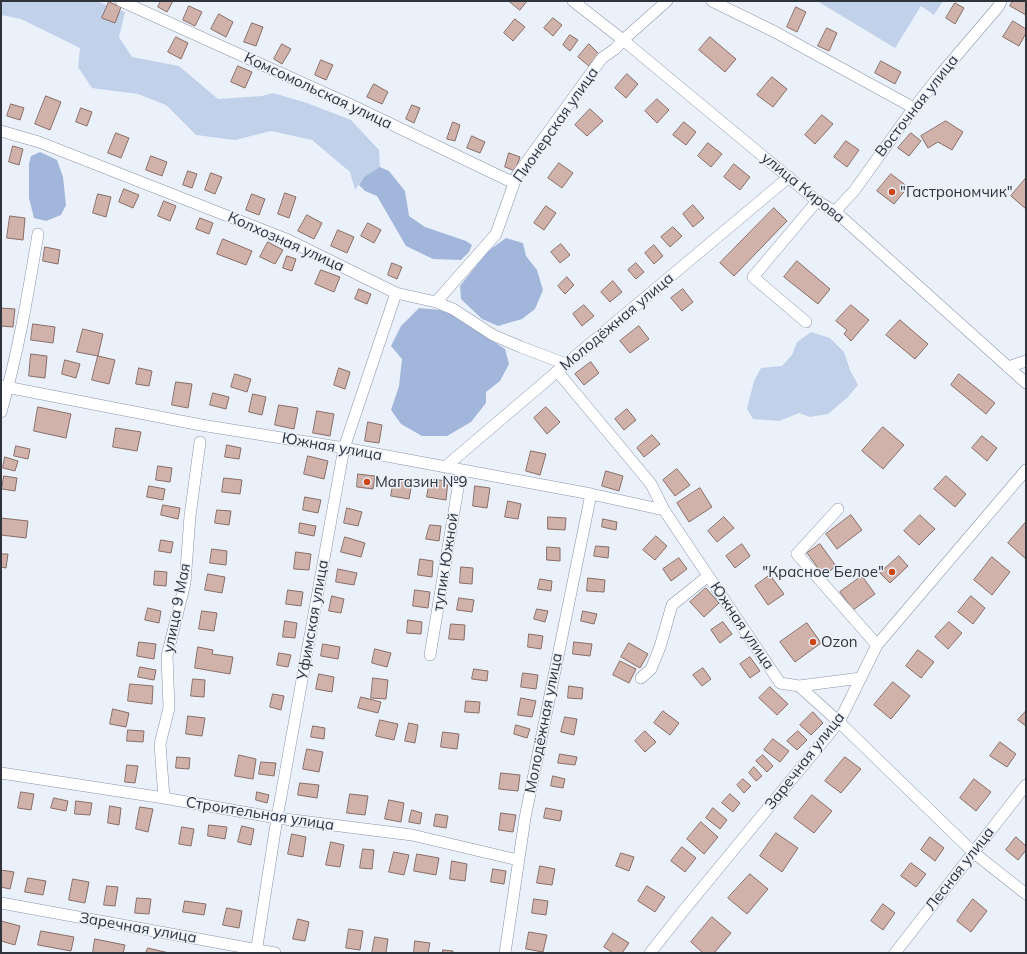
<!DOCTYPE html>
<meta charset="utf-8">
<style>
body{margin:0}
#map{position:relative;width:1027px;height:954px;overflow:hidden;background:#ebf1fb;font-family:Mulish,sans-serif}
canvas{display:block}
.frame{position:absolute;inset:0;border:2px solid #2e333c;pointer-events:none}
</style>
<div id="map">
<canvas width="1027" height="954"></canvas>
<div class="frame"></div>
</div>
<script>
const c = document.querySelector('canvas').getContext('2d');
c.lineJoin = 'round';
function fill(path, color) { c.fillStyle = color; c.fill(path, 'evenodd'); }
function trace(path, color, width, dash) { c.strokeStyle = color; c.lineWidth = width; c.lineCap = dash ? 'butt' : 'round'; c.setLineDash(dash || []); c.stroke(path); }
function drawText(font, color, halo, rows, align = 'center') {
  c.font = font + ' Mulish,sans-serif'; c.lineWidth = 3; c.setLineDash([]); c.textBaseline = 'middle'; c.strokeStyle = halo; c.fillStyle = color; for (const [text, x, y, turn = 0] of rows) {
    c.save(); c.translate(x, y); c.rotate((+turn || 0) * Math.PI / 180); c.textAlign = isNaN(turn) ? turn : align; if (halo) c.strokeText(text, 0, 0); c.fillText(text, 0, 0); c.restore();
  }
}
const green = new Path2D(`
 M1 1H96L125 12 119 37 132 57 179 66 218 99 262 96 273 93 307 103 351 120 379 150 380 167 364 177 355 190 350 172 312 140 271 131 235 140 196 135 166 105 138 94 92 88 78 67 80 48 21 19 1 15Z
 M817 1H943L934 15 921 6 895 48Z
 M811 332 830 338 844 352 850 370 858 385 847 398 828 414 810 417 799 413 779 421 753 419 747 409 754 381 761 368 782 366 792 355 797 342Z`);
const water = new Path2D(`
 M40 152 57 160 63 177 66 205 61 215 46 221 34 218 29 198V164L31 156Z
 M380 167 389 171 405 191 409 216 425 227 466 241 472 245 469 252 461 260 433 259 406 246 377 196 365 191 359 185 364 177Z
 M506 238 523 243 526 256 537 270 543 290 535 309 522 319 498 326 482 319 461 299 460 286 488 251Z
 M419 308 440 310 455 316 505 349 509 364 500 381 486 392V403L471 422 447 436H422L401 424 391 410 399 386 402 359 391 346 401 326Z`);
const building = new Path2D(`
 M161 1H173L167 12 158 7Z
 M509 1H527L520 10Z
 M1013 1H1026V15L1010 6Z
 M109 2 121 7 115 23 102 18Z
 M955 3 964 8 955 24 946 18Z
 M189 6 202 12 195 26 183 20Z
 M796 7 806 12 797 32 787 27Z
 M219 14 233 22 226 37 211 29Z
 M553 18 562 25 553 36 544 28Z
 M515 19 525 27 513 41 504 33Z
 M1013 21 1026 29V33L1019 46 1003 37Z
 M252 23 263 27 256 46 244 42Z
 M827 28 837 33 829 51 818 46Z
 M570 35 578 40 570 51 563 45Z
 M176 37 188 43 181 59 168 52Z
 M710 37 736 59 725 72 699 50Z
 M282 44 291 49 282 64 274 59Z
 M589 44 599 54 589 66 578 57Z
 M321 60 333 65 326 80 315 75Z
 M881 61 901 72 895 84 875 73Z
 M238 66 252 72 245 88 231 82Z
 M627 74 638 84 626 98 615 88Z
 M772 77 787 89 773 107 757 95Z
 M374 84 388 92 382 104 367 97Z
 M46 96 61 102 50 130 35 124Z
 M657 99 669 110 657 123 645 111Z
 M11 104 24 108 20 120 7 116Z
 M412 105 420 108 414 123 406 119Z
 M81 108 92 112 87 126 76 122Z
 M590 109 603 121 587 136 575 125Z
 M822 115 833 124 815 144 805 135Z
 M946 121 963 132 952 150 938 142 928 148 921 136Z
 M453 122 460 125 455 141 447 139Z
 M684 122 696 132 686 145 673 135Z
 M116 133 129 138 121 158 108 153Z
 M911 133 921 141 909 156 898 148Z
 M472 136 485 142 480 153 467 148Z
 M846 141 859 150 847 167 834 157Z
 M708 143 722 154 711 167 698 156Z
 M13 146 23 149 19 165 9 162Z
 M509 153 520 157 515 171 505 167Z
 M151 156 167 162 162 176 146 170Z
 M559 163 573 173 562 188 548 178Z
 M734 164 750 177 740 190 724 177Z
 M188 171 197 174 192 188 183 185Z
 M211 173 222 177 215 194 205 190Z
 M891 174 908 187 894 204 877 191Z
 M1026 178V209L1011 196Z
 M124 189 139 195 133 208 119 202Z
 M285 193 296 197 289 218 278 214Z
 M98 194 111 197 106 217 93 213Z
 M252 194 265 199 259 215 246 210Z
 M164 201 176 206 170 221 158 216Z
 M693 205 704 218 693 227 683 214Z
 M546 206 556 213 544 230 534 223Z
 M774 208 787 221 734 276 720 263Z
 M307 215 322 223 314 239 298 231Z
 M10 216 25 218 23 240 7 238Z
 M200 218 213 223 209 234 196 229Z
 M368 223 381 230 374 243 361 236Z
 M673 227 682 236 670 247 661 237Z
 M338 230 354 237 347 253 331 246Z
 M223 239 252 251 246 265 217 254Z
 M268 242 283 250 275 264 260 257Z
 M561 244 570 255 560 263 551 252Z
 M654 245 663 256 654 264 645 253Z
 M45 247 60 250 58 264 43 261Z
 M287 256 296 259 292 271 283 268Z
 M797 261 830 289 818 304 784 277Z
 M392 263 402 267 397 279 388 275Z
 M636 263 644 272 636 279 628 270Z
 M321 270 340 277 334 292 315 284Z
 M567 277 574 285 565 294 558 286Z
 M613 281 622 292 610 302 601 292Z
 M359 289 371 294 367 304 355 299Z
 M683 289 693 302 682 311 671 298Z
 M584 305 594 316 582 326 573 314Z
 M851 305 869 320 851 341 844 334 847 330 836 321Z
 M1 308 15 309 13 327 1 326Z
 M900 320 928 344 915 359 886 335Z
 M33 324 55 327 53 343 31 340Z
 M639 326 649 339 630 353 620 341Z
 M83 329 103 334 98 356 77 352Z
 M31 354 47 356 45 378 29 376Z
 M98 356 115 360 109 384 92 380Z
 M65 360 80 364 76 378 62 374Z
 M591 362 599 373 584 385 575 374Z
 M139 368 152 371 149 386 136 384Z
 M339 368 350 372 345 389 334 385Z
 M235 374 251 379 247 392 231 387Z
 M959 374 995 403 986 414 951 385Z
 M176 382 192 384 188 408 172 405Z
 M213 393 229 397 226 409 210 405Z
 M253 394 266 397 262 415 249 412Z
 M279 405 298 408 294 429 275 425Z
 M38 407 71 414 66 438 34 431Z
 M546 407 560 422 547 434 534 418Z
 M627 409 636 420 624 430 615 419Z
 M317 411 334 414 330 436 313 433Z
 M368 422 382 425 379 443 365 441Z
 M883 427 904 445 883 469 862 451Z
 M116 428 141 432 137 451 113 447Z
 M652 435 660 444 644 457 637 448Z
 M982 436 997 448 987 461 972 448Z
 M227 445 241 448 239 459 225 457Z
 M16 446 30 449 28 459 14 456Z
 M531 451 546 454 540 475 526 471Z
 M308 456 328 461 324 479 304 474Z
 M5 457 18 461 15 471 3 468Z
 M158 466 172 468 170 482 156 480Z
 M677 469 690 485 675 496 663 480Z
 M606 471 623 476 619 491 602 486Z
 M358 474 375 476 373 489 357 487Z
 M4 476 17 478 15 491 2 489Z
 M946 476 966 494 955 507 934 489Z
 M224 478 242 480 240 494 222 492Z
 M394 479 412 483 409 499 391 496Z
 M430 479 448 481 446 500 427 497Z
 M149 486 165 489 163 500 147 497Z
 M475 486 490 488 487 508 473 506Z
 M700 488 712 507 689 522 677 503Z
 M305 497 321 500 318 513 303 510Z
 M508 501 521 504 518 519 505 517Z
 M163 505 180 508 178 519 161 515Z
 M347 508 362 512 358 526 344 523Z
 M217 510 231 511 229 525 215 523Z
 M851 515 862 530 837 549 826 534Z
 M920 515 935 529 919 545 904 531Z
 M548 517 566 518 565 530 548 529Z
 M724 517 734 528 717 542 708 531Z
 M1 518 28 521 26 538 1 535Z
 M603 519 617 522 616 530 602 527Z
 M1026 522V559L1008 543Z
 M300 523 316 526 314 536 299 533Z
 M430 525 441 526 439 541 426 539Z
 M656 536 667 546 655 560 643 550Z
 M345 537 365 543 361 557 341 552Z
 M161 540 173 542 171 553 159 551Z
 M742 544 750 556 735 568 726 556Z
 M820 544 836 566 824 576 807 553Z
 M596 546 609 547 608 558 594 556Z
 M547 547 560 548V561L547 560Z
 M212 549 227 551 226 565 210 563Z
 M296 552 311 554 309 570 294 569Z
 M1 554H8L6 568 1 567Z
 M899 556 908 566 890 583 880 573Z
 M992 557 1010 572 992 595 974 580Z
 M679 558 687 569 671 581 663 569Z
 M420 559 433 561 432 577 418 575Z
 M461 567 473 568 472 584 460 583Z
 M338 569 357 573 354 585 336 582Z
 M155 571 167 572 166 586 154 585Z
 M208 574 225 577 222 593 205 590Z
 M770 575 784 594 768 605 755 586Z
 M862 576 875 594 853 610 840 592Z
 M588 578 605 580 604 592 587 591Z
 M540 579 552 581 551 591 538 589Z
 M706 588 719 603 704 617 690 602Z
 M288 590 303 592 301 606 286 604Z
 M415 590 430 592 428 608 413 606Z
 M332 596 344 599 341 613 329 611Z
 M971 596 985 608 973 624 958 612Z
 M459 598 474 600 472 612 457 610Z
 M148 608 161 611 159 623 145 620Z
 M537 609 548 611 545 622 534 619Z
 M202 611 217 613 214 631 199 629Z
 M583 611 597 614 594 624 581 621Z
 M408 620 422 622 421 634 407 633Z
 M285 621 297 623 295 638 283 637Z
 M723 622 732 634 720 643 711 630Z
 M949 622 962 633 948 649 935 637Z
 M807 623 821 643 795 662 780 642Z
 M451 624 465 625 464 640 449 639Z
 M529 634 543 636 541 649 528 647Z
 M139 642 156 644 154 659 137 656Z
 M574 642 592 644 590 656 573 654Z
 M629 643 648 654 640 668 621 657Z
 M323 644 340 647 338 659 321 656Z
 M198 647 213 650 212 654 233 657 230 674 195 668Z
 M375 649 391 653 387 667 372 663Z
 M918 650 934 662 921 678 906 666Z
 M279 653 291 655 288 667 277 665Z
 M750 657 760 671 750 678 740 664Z
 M620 661 636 669 629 683 613 675Z
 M140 667 156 670 154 680 138 677Z
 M703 668 711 679 702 686 693 675Z
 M474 669 488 671 487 681 472 679Z
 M523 673 538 675 536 689 521 687Z
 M319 674 334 677 332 692 316 689Z
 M373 678 388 680 386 699 371 698Z
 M193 679 205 680 204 697 191 696Z
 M893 682 910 696 891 719 874 705Z
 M130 684 153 686 152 704 128 701Z
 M569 686 583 688 582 699 568 698Z
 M770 687 788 704 777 715 759 698Z
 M273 694 284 696 281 710 270 707Z
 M361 697 381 702 378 713 358 708Z
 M521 698 536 701 532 717 518 715Z
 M466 701 480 702 479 713 465 712Z
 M113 709 129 713 126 727 110 724Z
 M663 711 679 723 670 735 654 723Z
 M1026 711V726L1018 720Z
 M813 712 823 723 811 735 800 725Z
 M188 716 205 718 202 736 186 734Z
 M565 717 577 719 574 735 561 732Z
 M380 720 398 724 394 740 376 736Z
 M409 723 418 725 415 743 405 741Z
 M516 725 530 729 527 738 514 734Z
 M313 726 325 728 324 739 311 737Z
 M128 730 144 731 143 742 127 741Z
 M645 731 656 742 645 752 635 741Z
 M798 731 807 740 797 750 787 741Z
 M443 732 459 734 457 749 441 747Z
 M773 739 789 751 780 762 764 750Z
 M1000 742 1016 754 1007 767 990 756Z
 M307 749 323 752 319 772 303 769Z
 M560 754 577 757 575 765 558 763Z
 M239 755 256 759 253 779 235 776Z
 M763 755 773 766 767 772 756 761Z
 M177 757 190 758 189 769 176 768Z
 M845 757 861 769 841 793 825 781Z
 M261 762 276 763 274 776 259 774Z
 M127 765 138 766 135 783 125 782Z
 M754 767 762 776 756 781 749 773Z
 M501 773 520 775 518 791 499 789Z
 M553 776 565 779 563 788 551 786Z
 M743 779 751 786 744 793 737 785Z
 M974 779 991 792 976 811 960 798Z
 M300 783 319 785 317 798 298 795Z
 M21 792 34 794 31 810 18 808Z
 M257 792 269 795 267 803 256 800Z
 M350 794 368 796 365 815 347 813Z
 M730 794 740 803 733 812 722 803Z
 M812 795 832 811 814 833 794 818Z
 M54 798 68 801 66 811 51 808Z
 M389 800 404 803 401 822 385 819Z
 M76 801 92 803 90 815 75 814Z
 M110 806 121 808 119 825 108 823Z
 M140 807 153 809 148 832 136 829Z
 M546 808 562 811 560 821 544 818Z
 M713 808 727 820 720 829 706 818Z
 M412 810 422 813 420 824 409 822Z
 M501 813 516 815 513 832 499 830Z
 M436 814 448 816 446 828 434 826Z
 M701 822 718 837 704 854 687 839Z
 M209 825 227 827 225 839 208 836Z
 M242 826 254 829 251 845 238 842Z
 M182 827 194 829 191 846 179 844Z
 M776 833 798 848 782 872 760 856Z
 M292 834 306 837 303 857 288 854Z
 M930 837 944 848 935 861 921 850Z
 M1016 837 1026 846V850L1018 860 1006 850Z
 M331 842 344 845 340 867 326 865Z
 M682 847 696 858 685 872 671 861Z
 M363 849 374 850 372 869 360 868Z
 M394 852 409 855 404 875 389 872Z
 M621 853 634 857 629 871 616 866Z
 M417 854 439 858 436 875 414 871Z
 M452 861 467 864 465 881 450 879Z
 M911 863 926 874 916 887 901 876Z
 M540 866 555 869 552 885 537 883Z
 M493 869 506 871 504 884 491 882Z
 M1 870 14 872 10 889 1 887Z
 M750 874 768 889 747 914 728 898Z
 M28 878 46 881 43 895 25 892Z
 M73 879 89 882 85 903 69 900Z
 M107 886 118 887 115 906 104 905Z
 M647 886 665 897 655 912 638 901Z
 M137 898 151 899 149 914 135 913Z
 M534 899 548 901 546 915 532 913Z
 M973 899 987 911 971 932 957 921Z
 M185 901 206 904 204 915 183 912Z
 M883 904 895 913 883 930 871 921Z
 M227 908 242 911 239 928 223 925Z
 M712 917 731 933 714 953H703L691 942Z
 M298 919 309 922 305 941 293 939Z
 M1 921 20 926 15 945 1 941Z
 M349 929 363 931 360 950 346 948Z
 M41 931 74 937 71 951 38 945Z
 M529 932 547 935 543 952 526 949Z
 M613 933 629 943 622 953H613L604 947Z
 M375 937 388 939 386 953H372Z
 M95 939 125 945 123 953H93Z
 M415 941 430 943 428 953H414Z
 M148 948 169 953H146Z
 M443 950 453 951V953H443Z`);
const minor = new Path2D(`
 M121 1 349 104 514 183
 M573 1 623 40 817 201 837 213 1026 383
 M712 1 775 32 914 108
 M1 131 39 142 286 239 396 293 436 302 453 309 493 335 521 347 566 364
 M837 213 839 207 854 191 910 113 940 75 998 7 1001 1
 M436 302 496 234 517 175 602 58 615 49 623 40 667 1
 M806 322 753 277 817 201
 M1008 367 1026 361
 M557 371 651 484 664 510 780 683 799 686 839 722 973 852 1026 894
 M1 386 201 425 344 448 591 494 664 510
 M1 412C18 354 28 294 38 234
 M445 467 566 364 789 177
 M838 509 797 554 877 645
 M430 655 461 470
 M641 678 651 669 660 647 672 605 708 576
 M799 686 861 678
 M1 773 164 798 277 818 412 835 518 860
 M164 798 160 744 169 708 167 656 185 583 190 516 200 442
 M1 903 275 953
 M256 953 277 818 344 448 396 293
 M505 953 525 818 591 494
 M650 953 684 910 839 722 877 645 1026 470
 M895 953 1026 785`);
const markers = [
 [892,192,4,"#cc4514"],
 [367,482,4,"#cc4514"],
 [892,572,4,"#cc4514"],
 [813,642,4,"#cc4514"]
];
const streetNames = [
 ["Комсомольская улица",318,91,25],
 ["Восточная улица",917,106,-52],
 ["Пионерская улица",556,125,-55],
 ["улица Кирова",803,188,39],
 ["Колхозная улица",286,242,24],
 ["Молодёжная улица",617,322,-40],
 ["Южная улица",332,447,10],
 ["тупик Южной",446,562,-81],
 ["улица 9 Мая",177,608,-79],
 ["Уфимская улица",313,620,-80],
 ["Южная улица",742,626,56],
 ["Молодёжная улица",544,723,-79],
 ["Заречная улица",805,761,-52],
 ["Строительная улица",260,814,9],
 ["Лесная улица",960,869,-52],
 ["Заречная улица",138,928,10]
];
const poiNames = [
 ["\"Гастрономчик\"",900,192],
 ["Магазин №9",375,482],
 ["\"Красное Белое\"",884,572,"right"],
 ["Ozon",821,642]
];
fill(green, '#c2d1ea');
fill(water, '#a1b6da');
fill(building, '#d0b2aa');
trace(building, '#886d65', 1);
trace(minor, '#8794aa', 12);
trace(minor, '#fff', 11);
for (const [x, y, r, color] of markers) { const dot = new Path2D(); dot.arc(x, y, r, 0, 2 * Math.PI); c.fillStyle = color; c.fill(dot); trace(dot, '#ebf1fb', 1.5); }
drawText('15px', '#2e333c', '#ebf1fb', streetNames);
drawText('15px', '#2e333c', '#ebf1fb', poiNames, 'left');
</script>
